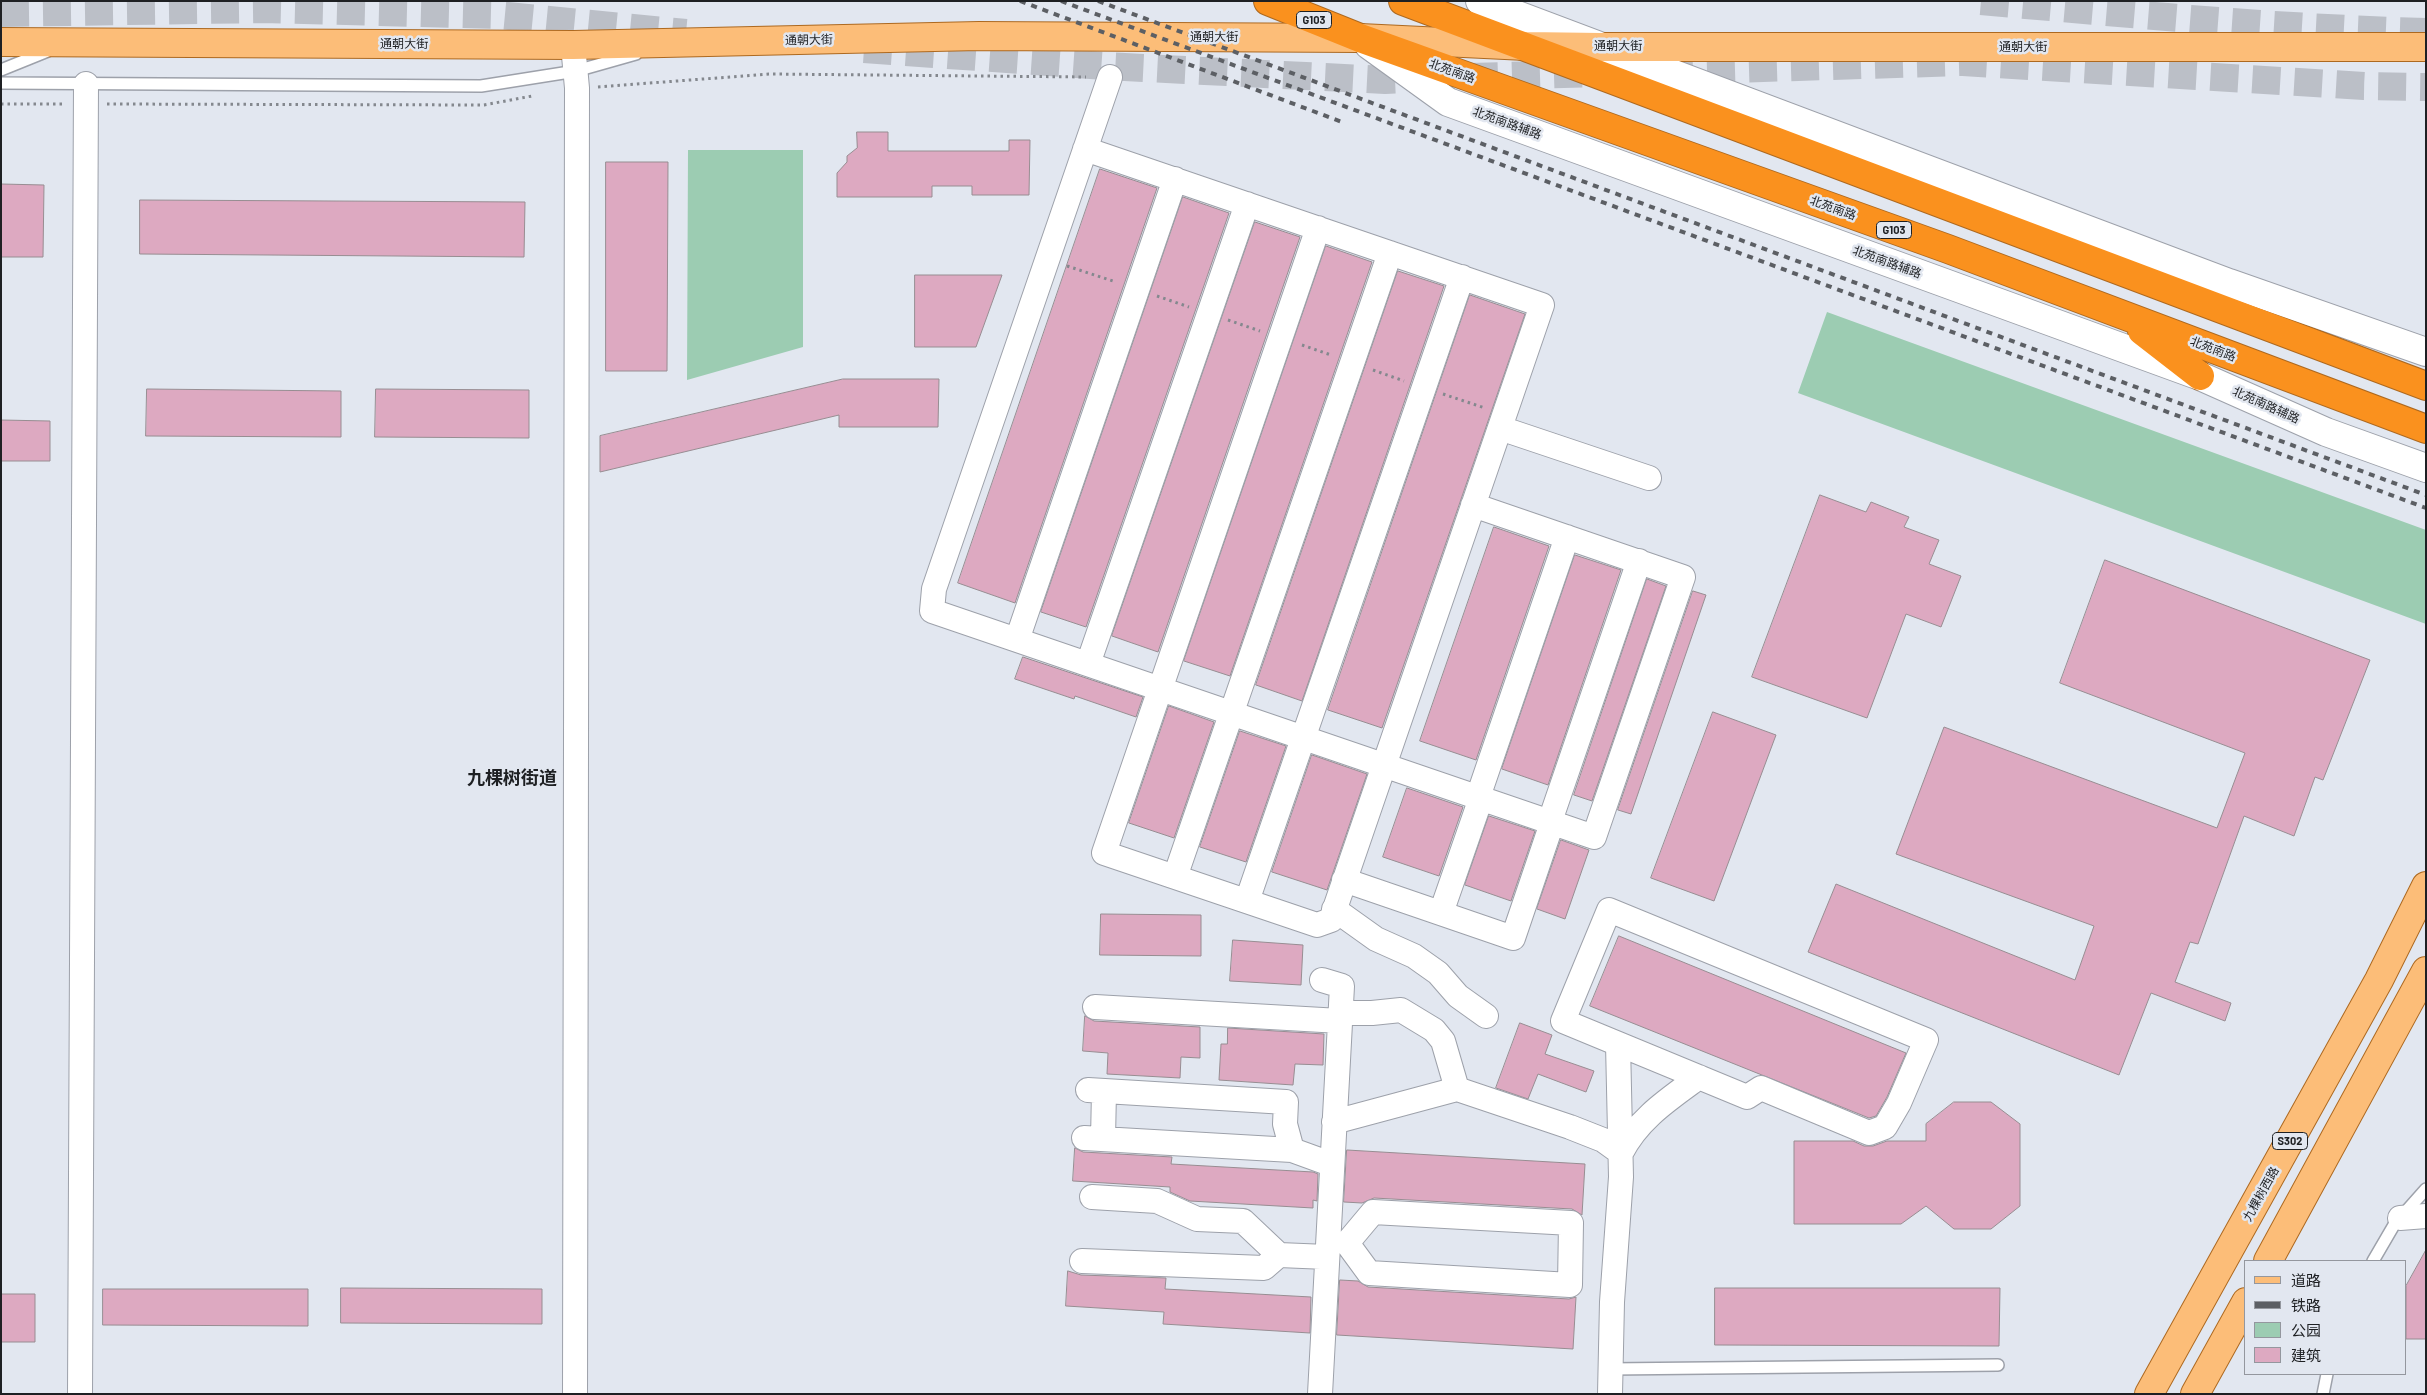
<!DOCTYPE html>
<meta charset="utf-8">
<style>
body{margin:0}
#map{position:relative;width:2427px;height:1395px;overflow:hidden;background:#e2e7f0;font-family:Barlow,"Noto Sans SC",sans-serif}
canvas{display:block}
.frame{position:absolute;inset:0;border:2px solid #1e2023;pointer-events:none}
.legend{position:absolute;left:2244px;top:1260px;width:162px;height:115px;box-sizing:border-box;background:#e2e7f0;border:1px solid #94979e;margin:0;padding:6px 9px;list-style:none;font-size:15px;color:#1e2023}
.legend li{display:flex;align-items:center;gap:10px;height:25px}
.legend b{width:25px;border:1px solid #94979e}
</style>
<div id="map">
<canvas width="2427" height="1395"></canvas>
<div class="frame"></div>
<ul class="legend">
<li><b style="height:6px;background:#fcbd78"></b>道路</li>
<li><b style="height:6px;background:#5c5f64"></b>铁路</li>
<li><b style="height:14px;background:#9cccb2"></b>公园</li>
<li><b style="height:14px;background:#dda9c1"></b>建筑</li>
</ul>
</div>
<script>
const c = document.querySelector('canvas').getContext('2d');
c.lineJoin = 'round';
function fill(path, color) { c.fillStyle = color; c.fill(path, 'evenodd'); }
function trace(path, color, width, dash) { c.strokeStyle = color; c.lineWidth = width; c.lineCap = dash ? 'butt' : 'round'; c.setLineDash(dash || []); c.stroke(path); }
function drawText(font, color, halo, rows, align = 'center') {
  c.font = font + ' Barlow,"Noto Sans SC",sans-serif'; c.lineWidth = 5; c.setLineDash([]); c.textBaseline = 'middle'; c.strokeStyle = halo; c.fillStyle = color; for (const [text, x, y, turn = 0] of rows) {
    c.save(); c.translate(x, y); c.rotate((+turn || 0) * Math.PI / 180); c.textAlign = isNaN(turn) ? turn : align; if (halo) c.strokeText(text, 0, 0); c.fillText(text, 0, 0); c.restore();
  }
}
const green = new Path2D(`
 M688 150H803V347L687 380Z
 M1827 312 2426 530V624L1798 393Z`);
const building = new Path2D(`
 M857 132H888V151H1009V140H1030L1029 195H972V186H932V197H837V173L847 162V156L857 148Z
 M606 162H668L667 371H606Z
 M1100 169 1157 188 1015 603 958 583Z
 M1 184 44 185 43 257H1Z
 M1183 197 1229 213 1086 627 1041 612Z
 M140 200 525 202 524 257 140 254Z
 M1255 222 1300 237 1158 652 1112 636Z
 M1326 246 1372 262 1230 676 1184 661Z
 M1398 271 1444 286 1302 701 1256 685Z
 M915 275H1002L976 347H915Z
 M1470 295 1525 314 1382 728 1328 710Z
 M843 379H939L938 427H839V415L600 472V436Z
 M147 389 341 391V437L146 436Z
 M376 389 529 390V438L375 437Z
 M1 420 50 421V461H1Z
 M1820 495 1866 512 1871 502 1909 517 1904 527 1939 540 1929 564 1961 576 1941 627 1906 614 1867 718 1752 677Z
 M1494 527 1549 546 1476 760 1420 741Z
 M1575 555 1621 570 1548 785 1502 769Z
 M2105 560 2370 660 2323 780 2315 777 2294 836 2244 816 2198 944 2190 942 2175 982 2231 1003 2225 1021 2151 993 2119 1075 1808 952 1836 884 2075 980 2094 926 1896 854 1944 727 2217 828 2245 753 2060 683Z
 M1647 579 1666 586 1592 801 1574 795Z
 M1693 591 1706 595 1631 814 1618 810Z
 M1023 657 1143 697 1136 717 1075 696 1074 699 1015 679Z
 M1169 706 1214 722 1174 838 1129 823Z
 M1713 712 1776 735 1714 901 1651 878Z
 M1240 731 1286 746 1246 862 1200 847Z
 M1312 755 1367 774 1327 890 1272 872Z
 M1407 788 1463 807 1439 876 1383 857Z
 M1489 816 1535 831 1511 901 1465 885Z
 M1561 840 1589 850 1565 919 1537 909Z
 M1101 914 1201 915V956L1100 955Z
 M1619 936 1906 1053 1887 1097 1876 1116 1869 1118 1590 1006Z
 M1233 940 1303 945 1301 985 1230 981Z
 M1085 1016 1094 1021 1200 1027V1058L1181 1057 1180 1078 1107 1074 1108 1053 1083 1051Z
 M1520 1023 1552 1035 1545 1054 1594 1071 1586 1092 1538 1074 1528 1099 1496 1088Z
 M1228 1028 1324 1034 1323 1065 1295 1064 1293 1085 1219 1080 1221 1044H1227Z
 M1954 1102H1991L2020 1124V1206L1991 1229H1954L1926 1206 1901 1224H1794V1141H1853L1864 1146H1873L1887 1141H1926V1124Z
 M1075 1148 1083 1152 1172 1157 1171 1164 1313 1172 1318 1174 1317 1201 1313 1200V1208L1190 1201 1170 1192V1187L1073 1181Z
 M1347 1150 1585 1164 1582 1215 1572 1209 1374 1198 1362 1203 1344 1202Z
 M2426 1250V1339H2406V1286Z
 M1068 1271 1081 1275 1166 1278 1165 1289 1311 1297 1310 1333 1163 1324 1164 1312 1066 1306Z
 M1340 1280 1358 1281 1368 1287 1569 1299 1576 1297 1573 1349 1337 1335Z
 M341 1288 542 1289V1324L341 1323Z
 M1715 1288H2000L1999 1346 1715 1345Z
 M103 1289H308V1326L103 1325Z
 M1 1294H35V1342H1Z`);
const highwayTunnel = new Path2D(`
 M1981 1C2129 14 2277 28 2426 32
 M1 13 264 9 498 15 686 33
 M864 49 1105 66 1385 80 1430 78
 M1665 71 1963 62 2364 86 2426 87
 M1470 77 1597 73`);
const path = new Path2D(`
 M598 87 769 74 1086 77
 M1 104H66
 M107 104 484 105 532 96
 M1067 266 1116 282
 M1157 296 1189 307
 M1228 320 1260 331
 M1302 345 1331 355
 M1373 370 1404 381
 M1443 394 1485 408`);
const lane = new Path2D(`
 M1 70 48 51
 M1 83 481 86 576 71 636 54
 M2373 1261 2394 1225 2426 1189
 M1610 1369 1998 1365
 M2323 1394 2327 1374`);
const street = new Path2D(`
 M573 45 577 88 575 1394
 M1110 77 934 589 932 611 1594 837 1683 577 1473 505
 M1085 149 1542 305 1331 920 1317 925 1104 853 1318 228
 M1500 428 1649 478
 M1017 640 1175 179
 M1088 664 1247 204
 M1478 797 1567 537
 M1550 821 1639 561
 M1175 877 1390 253
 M1344 880 1513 938 1552 823
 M1247 901 1462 277
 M1334 909 1376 939 1414 956 1438 973 1458 996 1486 1016
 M1609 910 1926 1040 1899 1103 1885 1127 1869 1133 1761 1088 1747 1097 1563 1021Z
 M1441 913 1481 798
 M1095 1007 1340 1021
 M1340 1013H1372L1401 1010 1434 1030 1443 1041 1457 1089
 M1088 1090 1286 1102 1285 1124 1292 1150
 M1334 1122 1457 1089 1570 1127 1603 1140 1621 1153
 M1084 1138 1292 1150 1325 1162H1332
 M1103 1139 1104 1091
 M1621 1153C1638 1119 1669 1099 1699 1077
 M1092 1197 1157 1201 1197 1219 1243 1221 1279 1255 1327 1257
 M1373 1212 1571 1223 1570 1285 1369 1273 1347 1243Z
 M2400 1218 2426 1216
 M1082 1261 1264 1268 1279 1255
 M80 1394 86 84
 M1320 1394 1342 986 1322 980
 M1610 1394 1612 1302 1621 1177 1618 1044`);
const secondary = new Path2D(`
 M1480 1 2229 283 2426 352
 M1369 45 1448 102 2200 376 2326 432 2426 468`);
const primary = new Path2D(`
 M1 42 573 45 979 36 1360 38 1526 46 1601 47H2426
 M2268 1261 2426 971
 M2149 1394 2379 980 2426 886
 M2195 1394 2246 1302`);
const highway = new Path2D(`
 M1268 1 1360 38 1948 249 2426 429
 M1403 1 2426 386
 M2142 331 2200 376`);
const rail = new Path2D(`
 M1020 1 1342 122
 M1061 1 2426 508
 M1098 1 2426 495`);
const shields = [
 [1314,20,35],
 [1894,230,35],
 [2290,1141,35]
];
const shieldNames = [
 ["G103",1314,20],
 ["G103",1894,230],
 ["S302",2290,1141]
];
const streetNames = [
 ["通朝大街",1214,37],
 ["通朝大街",809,40,-1],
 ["通朝大街",404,44],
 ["通朝大街",1618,46],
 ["通朝大街",2023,47],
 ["北苑南路",1452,71,20],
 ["北苑南路辅路",1507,123,20],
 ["北苑南路",1833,208,20],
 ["北苑南路辅路",1887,262,20],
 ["北苑南路",2213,349,21],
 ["北苑南路辅路",2266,405,24],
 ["九棵树西路",2261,1194,-61]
];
const districtNames = [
 ["九棵树街道",512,778]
];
fill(green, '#9cccb2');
fill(building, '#dda9c1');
trace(building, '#978d92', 1);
trace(highwayTunnel, '#bbbfc7', 28, [28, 14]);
trace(lane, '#9da1aa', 14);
trace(street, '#9da1aa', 26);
trace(secondary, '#9da1aa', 30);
trace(primary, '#ad6920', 30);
trace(highway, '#ad6920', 30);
trace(path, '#84888e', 3, [2.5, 4]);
trace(lane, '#fff', 11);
trace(street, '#fff', 24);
trace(secondary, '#fff', 28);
trace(primary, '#fcbd78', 28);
trace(highway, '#fa911e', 28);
trace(rail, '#5c5f64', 4, [6, 6]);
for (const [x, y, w] of shields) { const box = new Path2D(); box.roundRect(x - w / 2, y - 8.5, w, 17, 4); c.fillStyle = '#e2e7f0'; c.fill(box); trace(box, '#1e2023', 1); }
drawText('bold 11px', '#1e2023', null, shieldNames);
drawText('12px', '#1e2023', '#e2e7f0', streetNames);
drawText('bold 18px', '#1e2023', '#e2e7f0', districtNames);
</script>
